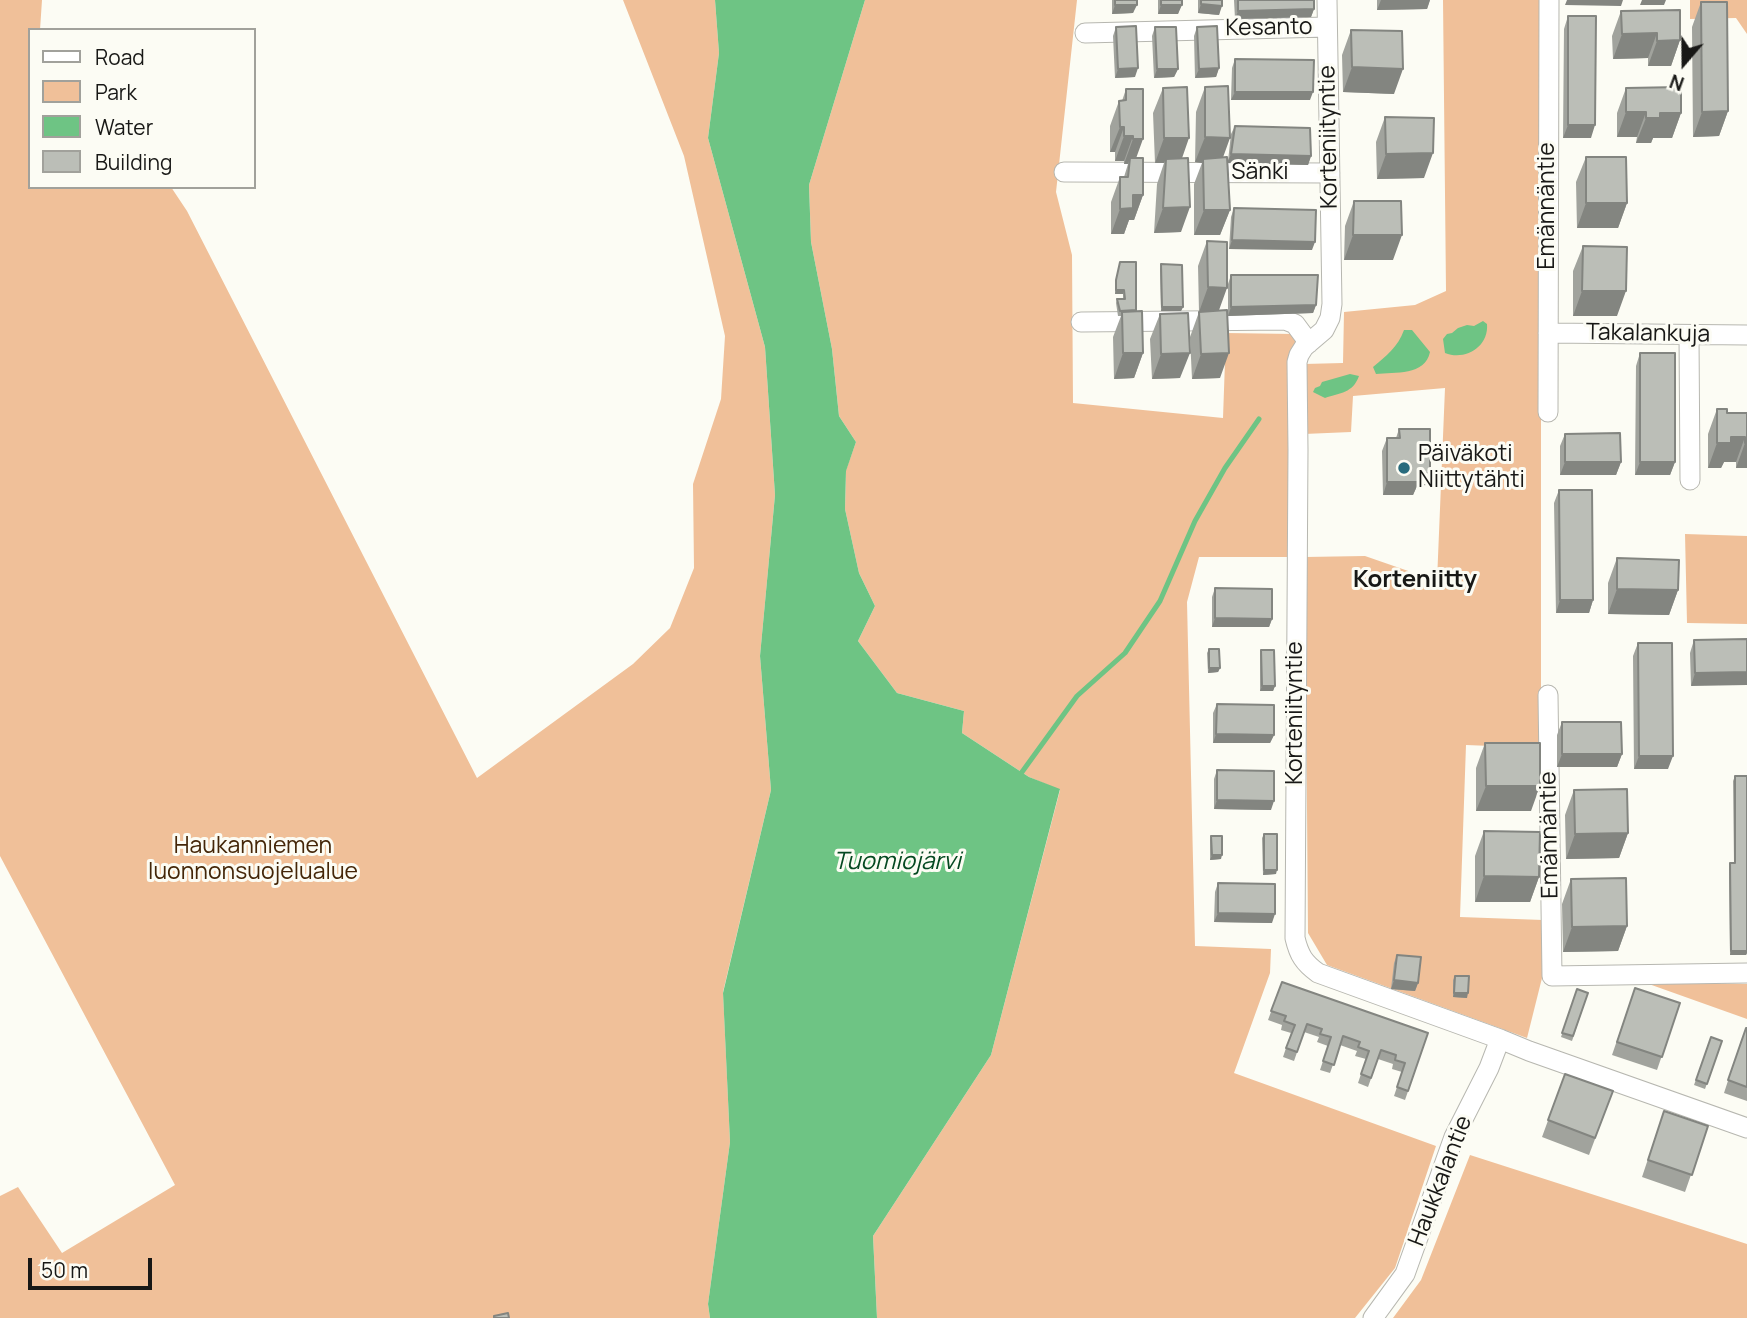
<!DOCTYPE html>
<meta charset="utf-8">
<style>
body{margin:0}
#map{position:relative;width:1747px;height:1318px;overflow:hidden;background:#fcfcf4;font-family:Manrope,sans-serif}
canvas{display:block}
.legend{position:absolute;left:28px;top:28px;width:228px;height:161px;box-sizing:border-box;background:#fcfcf4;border:2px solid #a1a19b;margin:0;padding:9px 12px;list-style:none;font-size:21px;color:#181816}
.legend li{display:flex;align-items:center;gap:14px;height:35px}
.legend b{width:35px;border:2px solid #a1a19b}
.north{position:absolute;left:1649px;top:28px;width:70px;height:70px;-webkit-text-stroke:5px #fcfcf4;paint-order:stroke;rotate:200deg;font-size:19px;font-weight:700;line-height:28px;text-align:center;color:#181816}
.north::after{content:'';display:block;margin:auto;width:24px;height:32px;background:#181816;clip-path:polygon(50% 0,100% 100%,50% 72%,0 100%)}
.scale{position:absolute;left:28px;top:1258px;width:124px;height:32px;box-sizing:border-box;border:4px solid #181816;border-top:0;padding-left:9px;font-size:21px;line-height:24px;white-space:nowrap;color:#181816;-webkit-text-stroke:5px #fcfcf4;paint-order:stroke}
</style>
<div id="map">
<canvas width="1747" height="1318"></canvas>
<ul class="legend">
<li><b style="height:9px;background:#fff"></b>Road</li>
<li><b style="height:19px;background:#f0c099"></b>Park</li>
<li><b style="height:19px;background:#6ec484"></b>Water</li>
<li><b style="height:19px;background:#bbbeb7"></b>Building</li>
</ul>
<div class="north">N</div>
<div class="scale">50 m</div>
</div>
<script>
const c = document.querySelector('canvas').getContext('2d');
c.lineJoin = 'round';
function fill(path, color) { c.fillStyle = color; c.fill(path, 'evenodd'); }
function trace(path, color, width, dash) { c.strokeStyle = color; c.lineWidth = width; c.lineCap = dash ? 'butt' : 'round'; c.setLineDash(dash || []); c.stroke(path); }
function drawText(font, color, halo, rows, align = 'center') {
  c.font = font + ' Manrope,sans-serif'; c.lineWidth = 6; c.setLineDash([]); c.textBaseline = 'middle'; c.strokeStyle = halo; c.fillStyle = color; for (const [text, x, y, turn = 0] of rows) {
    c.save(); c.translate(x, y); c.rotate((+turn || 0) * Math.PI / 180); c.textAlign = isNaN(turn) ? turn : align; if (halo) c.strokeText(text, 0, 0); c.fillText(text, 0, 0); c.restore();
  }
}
const green = new Path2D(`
 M0 0H42L40 30H30V187H171L187 211 477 778 633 664 670 628 694 568 693 484 721 399 725 336 684 156 623 0H715L719 53 708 138 765 347 775 495 760 656 771 790 723 992 730 1142 708 1304 710 1318H0V1196L18 1187 62 1253 175 1185 0 856Z
 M865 0H1077L1056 192 1072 255 1073 403 1223 418 1226 333 1294 334 1304 364 1343 363 1344 312 1415 305 1446 291 1443 0H1541V748L1466 745 1460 917 1543 920V974L1527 1038 1327 965 1308 933 1305 557H1199L1187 602 1195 946 1271 949 1270 973 1234 1073 1436 1146 1395 1268 1355 1318H877L873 1236 991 1055 1060 790 1029 777 962 733 964 711 897 693 858 641 875 606 859 573 845 509 846 470 856 442 839 416 832 349 811 242 809 185ZM1445 388 1437 581 1365 556 1305 557 1304 434 1351 432 1353 396Z
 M1690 0H1747V34L1736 18 1690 19Z
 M1685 534 1747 536V624L1687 623Z
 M1646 983 1747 984V1019Z
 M1470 1155 1747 1244V1318H1393L1421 1280Z`);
const water = new Path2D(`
 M715 0H865L809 185 811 242 832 349 839 416 856 442 846 471 845 509 859 573 875 606 858 641 897 693 964 711 962 733 1029 777 1060 789 991 1055 873 1236 877 1318H710L708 1304 730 1142 723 993 771 790 760 656 775 495 765 347 708 138 719 53Z
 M1483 321 1487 324C1489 347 1465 361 1445 353L1443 339 1447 334 1452 333 1458 328 1467 325 1474 326Z
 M1404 330H1412L1430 352C1425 376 1395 372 1376 374L1373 367C1386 356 1398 347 1404 330Z
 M1350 374 1359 376C1353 393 1340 393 1325 398L1313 392 1315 388 1320 386 1322 382Z`);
const stream = new Path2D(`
 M1022 772 1077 696 1125 653 1160 601 1195 521 1225 468 1259 419`);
const minor = new Path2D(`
 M1327 0 1332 304 1330 318 1324 330 1304 347 1299 355 1297 362 1298 450 1295 938C1299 955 1304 963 1318 973L1500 1039 1529 1051 1747 1128
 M1085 33 1327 27
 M1064 172 1330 173
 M1081 322 1285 320 1295 324 1309 343
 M1548 333 1747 335
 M1689 335 1690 480
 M1548 412 1549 0
 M1548 695 1552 976 1747 973
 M1373 1318 1405 1274 1454 1137 1489 1068 1500 1039`);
const wall = new Path2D(`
 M1112 0H1137L1133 13 1112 14Z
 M1158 0H1182L1178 14H1158Z
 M1198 0H1222L1219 15 1198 13Z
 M1234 0H1314V9L1311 17 1235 19Z
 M1377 0H1430L1427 9 1377 10Z
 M1701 2 1728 111 1719 136 1693 137 1692 27Z
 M1621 11 1680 40 1671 66H1648V58L1613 59 1612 36Z
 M1568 16 1591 138H1563L1564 29Z
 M1116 27 1135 77 1115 78 1113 36Z
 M1155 27 1178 69 1174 77 1154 78 1152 36Z
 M1197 27 1219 68 1216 77 1195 78 1194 36Z
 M1351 30 1394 94 1343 92 1342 55Z
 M1235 59 1310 100H1231L1232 68Z
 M1205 87 1223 157 1228 161 1231 134 1235 126 1311 156 1308 165 1228 163 1230 210 1220 235H1194V184L1202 163 1195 162 1196 112Z
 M1163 88 1181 158V232L1154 233 1157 184 1164 163H1155L1153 113Z
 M1626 88 1681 113 1672 138H1653L1651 143H1636L1637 137H1617V113Z
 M1126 89 1136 158 1143 195 1134 220H1129L1124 234H1111V202L1120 177H1124L1128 164H1124V161H1115V152H1110V126L1119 101H1122Z
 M1385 117 1424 178 1377 179 1376 142Z
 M1586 157 1627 203 1618 228H1577L1576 182Z
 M1354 201 1393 260H1344L1345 226Z
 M1234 208 1312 250 1229 249 1231 217Z
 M1207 241 1219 310 1220 378 1192 379 1190 337 1199 312 1198 266Z
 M1583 246 1617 316H1573V271Z
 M1120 262 1135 311 1143 353 1134 378 1114 379 1113 337 1121 316H1118L1116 303 1117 299H1123V294H1115V284Z
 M1161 264 1183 307 1181 311H1161L1160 269Z
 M1231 275 1316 305 1313 313 1228 316V284Z
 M1160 314 1180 378 1152 379 1150 339Z
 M1640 353 1675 462 1670 475H1635L1636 366Z
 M1717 409 1727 413H1747V468H1736V462H1724L1721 468H1708V434Z
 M1399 429 1426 485 1417 486 1413 495H1383L1382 451 1387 438H1396Z
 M1565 434 1621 462 1616 475H1560V446Z
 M1559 490 1593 600 1589 613H1556L1554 503Z
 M1617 558 1678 590 1669 615 1608 614V583Z
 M1215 588 1272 619 1269 627H1212V597Z
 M1747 639 1691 686 1690 653 1694 640Z
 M1638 643 1668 769H1634L1633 656Z
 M1209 649 1220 668 1218 672 1208 673 1207 653Z
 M1261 650 1275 686 1273 691H1260V654Z
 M1217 704 1274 735 1270 743H1213V713Z
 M1562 722 1622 754 1617 767H1557V735Z
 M1485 743 1531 811H1476V768Z
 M1217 770 1271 810 1214 809V779Z
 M1735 776H1747V953L1746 955H1730L1729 868 1730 863H1734L1733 781Z
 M1574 790 1628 833 1619 858 1566 859 1565 815Z
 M1484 831 1539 877 1530 902H1475V856Z
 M1264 834 1276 874 1263 875 1262 838Z
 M1211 836 1221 859 1210 860V840Z
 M1571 879 1627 926 1618 951 1563 952 1562 904Z
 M1218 883 1272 923 1214 922 1215 892Z
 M1397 955 1418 983 1415 991 1391 989 1394 963Z
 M1455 976 1467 998 1453 997V980Z
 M1282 982 1428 1033 1405 1100 1394 1096 1402 1072 1392 1069 1393 1064 1378 1059 1368 1087 1358 1083 1366 1059 1355 1056 1357 1051 1340 1045 1330 1073 1320 1070 1328 1046 1317 1042 1319 1037 1304 1032 1294 1061 1283 1057 1291 1033 1281 1030 1282 1025 1268 1020Z
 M1635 988 1680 1003 1657 1070 1612 1055Z
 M1577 989 1588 993 1572 1041 1561 1037Z
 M1747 1028V1101L1724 1093 1741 1041Z
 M1711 1037 1722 1041 1705 1089 1694 1085Z
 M1565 1074 1613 1091 1589 1155 1542 1137Z
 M1664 1111 1708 1126 1685 1192 1642 1177Z`);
const shadedWall = new Path2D(`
 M1381 0H1430L1427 9 1377 10Z
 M1567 0H1623L1621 6 1565 5Z
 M1642 0H1666L1664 5H1640Z
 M1201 4 1222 6 1219 15 1198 13Z
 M1115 5H1137L1133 13 1112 14Z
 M1161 5H1182L1178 14H1158Z
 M1314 9 1311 17 1235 19 1238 11Z
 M1657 33 1648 58 1613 59 1622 34Z
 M1680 40 1671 66H1648L1657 41Z
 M1352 67 1403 69 1394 94 1343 92Z
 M1138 68 1135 77 1115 78 1118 69Z
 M1219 68 1216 77 1195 78 1199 69Z
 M1157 69H1178L1174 77 1154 78Z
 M1235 92H1313L1310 100H1231Z
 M1728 111 1719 136 1693 137 1702 112Z
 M1626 112H1646L1637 137H1617Z
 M1660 113H1681L1672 138H1653L1651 143H1636L1646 118Z
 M1568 125H1595L1591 138H1563Z
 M1120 127H1124L1115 152H1110Z
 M1124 136H1133L1124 161H1115Z
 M1205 137 1230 138 1221 163 1203 159 1202 163 1195 162Z
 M1164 138H1189L1180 164 1166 159 1164 163H1155Z
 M1133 139H1143L1134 164 1130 158 1128 164H1124Z
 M1433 153 1424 178 1377 179 1386 154Z
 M1231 154 1311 156 1308 165 1227 163Z
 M1133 195H1143L1134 220H1129L1124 234H1111L1120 209Z
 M1586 203H1627L1618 228H1577Z
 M1190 207 1181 232 1154 233 1163 208Z
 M1204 210H1230L1220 235H1194Z
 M1353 235H1402L1393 260H1344Z
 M1232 240 1315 242 1312 250 1229 249Z
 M1208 287 1227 288 1218 313 1199 312Z
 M1116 290H1124L1123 294H1115Z
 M1582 291H1626L1617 316H1573Z
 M1316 305 1313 313 1228 316 1231 307Z
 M1162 307H1183L1181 311H1161Z
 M1123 353H1143L1134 378 1114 379Z
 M1190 353 1180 378 1152 379 1161 354Z
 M1229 353 1220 378 1192 379 1201 354Z
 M1731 437H1745L1736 462H1724L1721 468H1708L1717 443Z
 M1745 443H1747V468H1736Z
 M1565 462H1621L1616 475H1560Z
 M1640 462H1675L1670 475H1635Z
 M1418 473H1430L1426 485 1417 486 1413 495H1383L1387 482Z
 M1617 589 1678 590 1669 615 1608 614Z
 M1560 600H1593L1589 613H1556Z
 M1215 618 1272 619 1269 627H1212Z
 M1209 668H1220L1218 672 1208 673Z
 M1747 672V685L1691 686 1695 673Z
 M1262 686H1275L1273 691H1260Z
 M1216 734 1274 735 1270 743H1213Z
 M1562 754H1622L1617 767H1557Z
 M1639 756H1673L1668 769H1634Z
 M1486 786H1540L1531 811H1476Z
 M1217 800 1274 801 1271 810 1214 809Z
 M1628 833 1619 858 1566 859 1575 834Z
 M1212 855H1222L1221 859 1210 860Z
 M1264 870H1277L1276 874 1263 875Z
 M1484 876 1539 877 1530 902H1475Z
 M1218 913 1275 914 1272 923 1214 922Z
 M1627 926 1618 951 1563 952 1572 927Z
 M1731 951H1747V953L1746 955H1730Z
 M1394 980 1418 983 1415 991 1391 989Z
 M1454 993H1468L1467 998 1453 997Z`);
const building = new Path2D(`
 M1115 0H1137V5H1115Z
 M1161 0H1182V5H1161Z
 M1201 0H1222V6L1201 4Z
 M1238 0H1314V9L1238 11Z
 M1701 2H1727L1728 111 1702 112Z
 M1680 10V40L1657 41V33L1622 34 1621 11Z
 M1568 16H1596L1595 125H1568Z
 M1136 26 1138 68 1118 69 1116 27Z
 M1217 26 1219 68 1199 69 1197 27Z
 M1155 27H1176L1178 69H1157Z
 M1351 30 1402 31 1403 69 1352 67Z
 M1235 59 1314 60 1313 92H1235Z
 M1228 86 1230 138 1205 137V87Z
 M1187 87 1189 138H1164L1163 88Z
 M1681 87V113H1660V118H1646V112H1626V88Z
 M1126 89H1143V139H1133V136H1124V127H1120L1119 101 1126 100Z
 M1385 117 1434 118 1433 153 1386 154Z
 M1235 126 1310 128 1311 156 1231 154Z
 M1227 157 1230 210H1204L1203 159Z
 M1586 157H1626L1627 203H1586Z
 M1130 158H1143V195H1133V208L1120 209V177H1128Z
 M1188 158 1190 207 1163 208 1166 159Z
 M1354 201H1401L1402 235H1353Z
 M1234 208 1316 210 1315 242 1232 240Z
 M1207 241 1227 242V288L1208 287Z
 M1583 246 1627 247 1626 291H1582Z
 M1120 262H1136V310L1120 311 1117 299H1125L1124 290H1116V280Z
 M1161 264 1182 265 1183 307H1162Z
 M1231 275H1318L1316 305 1231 307Z
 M1227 310 1229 353 1201 354 1199 312Z
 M1142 311 1143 353H1123L1122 312Z
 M1188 313 1190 353 1161 354 1160 314Z
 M1640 353H1675V462H1640Z
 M1717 409H1727V413H1747V443H1745V437H1731V443H1717Z
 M1399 429H1430V473H1418V482H1387V438H1400Z
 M1620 433 1621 462H1565V434Z
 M1559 490H1592L1593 600H1560Z
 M1617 558 1679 560 1678 590 1617 589Z
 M1215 588 1272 589V619L1215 618Z
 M1747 639V672L1695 673 1694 640Z
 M1638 643H1672L1673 756H1639Z
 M1209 649H1219L1220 668H1209Z
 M1261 650H1274L1275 686H1262Z
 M1217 704 1274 705V735L1216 734Z
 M1562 722H1621L1622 754H1562Z
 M1485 743H1540V786H1486Z
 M1217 770 1274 771V801L1217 800Z
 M1735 776H1747V951H1731L1730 863H1735Z
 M1627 789 1628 833 1575 834 1574 790Z
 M1484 831 1540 832 1539 877 1484 876Z
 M1264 834H1277V870H1264Z
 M1211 836H1222V855H1212Z
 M1626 878 1627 926 1572 927 1571 879Z
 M1218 883 1275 884V914L1218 913Z
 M1397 955 1421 957 1418 983 1394 980Z
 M1455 976H1469L1468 993H1454Z
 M1282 982 1428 1033 1408 1091 1397 1087 1405 1063 1395 1060 1396 1055 1381 1050 1371 1078 1361 1074 1369 1051 1358 1047 1360 1042 1343 1036 1334 1065 1323 1061 1331 1037 1320 1034 1322 1029 1307 1024 1297 1052 1286 1048 1295 1025 1284 1021 1286 1016 1271 1011Z
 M1635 988 1680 1003 1662 1057 1617 1042Z
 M1577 989 1588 993 1573 1036 1562 1033Z
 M1746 1028H1747V1087L1728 1080Z
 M1711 1037 1722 1041 1707 1084 1696 1080Z
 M1565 1074 1613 1091 1595 1138 1548 1120Z
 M1664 1111 1708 1126 1692 1175 1648 1160Z
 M508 1313 509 1318H494V1316Z`);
const markers = [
 [1404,468,7,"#286b7d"]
];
const streetNames = [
 ["Kesanto",1269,28,-1],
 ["Korteniityntie",1329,137,-91],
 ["Sänki",1260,173],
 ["Emännäntie",1548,206,-90],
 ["Takalankuja",1648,334,1],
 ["Korteniityntie",1296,713,-90],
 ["Emännäntie",1550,835,-91],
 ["Haukkalantie",1441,1181,-69]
];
const poiNames = [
 ["Päiväkoti",1418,455],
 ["Niittytähti",1418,481]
];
const parkNames = [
 ["Haukanniemen",253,847],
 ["luonnonsuojelualue",253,873]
];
const neighbourhoodNames = [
 ["Korteniitty",1415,580]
];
const waterNames = [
 ["Tuomiojärvi",897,862]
];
fill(green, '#f0c099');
fill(water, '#6ec484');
trace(stream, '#6ec484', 5);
trace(minor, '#b7b7b0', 21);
trace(minor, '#fff', 19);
fill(wall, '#a1a39d');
fill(shadedWall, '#838580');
fill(building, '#bbbeb7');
trace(building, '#838580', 2);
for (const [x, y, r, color] of markers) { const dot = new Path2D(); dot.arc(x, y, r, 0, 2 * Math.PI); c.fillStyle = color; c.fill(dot); trace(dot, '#fcfcf4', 2.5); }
drawText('23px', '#181816', '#fcfcf4', streetNames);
drawText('23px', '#181816', '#fcfcf4', poiNames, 'left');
drawText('23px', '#442608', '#fcfcf4', parkNames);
drawText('bold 24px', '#181816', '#fcfcf4', neighbourhoodNames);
drawText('italic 24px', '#054921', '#fcfcf4', waterNames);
</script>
